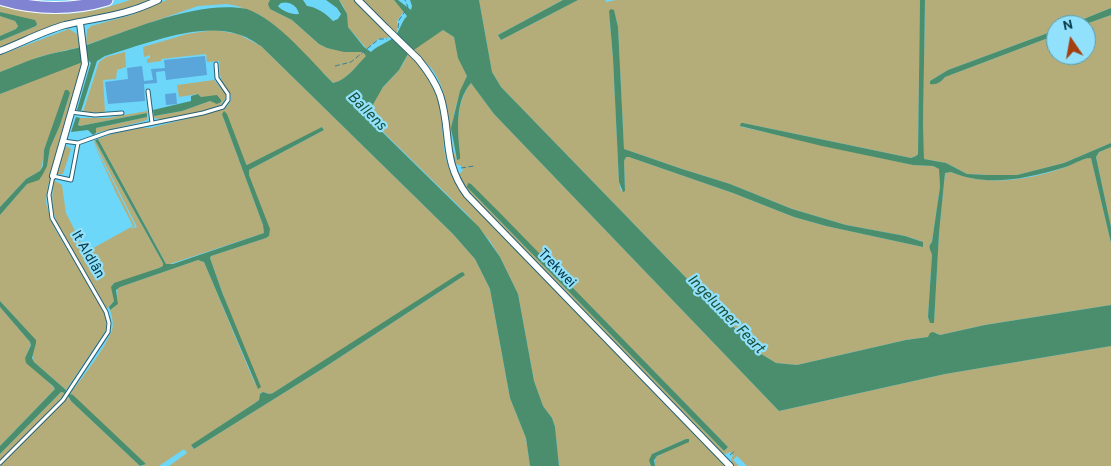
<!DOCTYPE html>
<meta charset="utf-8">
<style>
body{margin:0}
#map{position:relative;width:1111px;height:466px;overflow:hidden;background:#6dd7f9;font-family:Overpass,sans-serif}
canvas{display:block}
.north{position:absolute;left:1046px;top:15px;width:50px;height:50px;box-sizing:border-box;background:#91e1fc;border:1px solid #599db2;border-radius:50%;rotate:348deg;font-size:14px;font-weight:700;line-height:20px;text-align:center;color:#043644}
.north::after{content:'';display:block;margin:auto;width:18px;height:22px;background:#a43f10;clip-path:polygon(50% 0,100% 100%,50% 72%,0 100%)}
</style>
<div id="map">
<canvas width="1111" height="466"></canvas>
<div class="north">N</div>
</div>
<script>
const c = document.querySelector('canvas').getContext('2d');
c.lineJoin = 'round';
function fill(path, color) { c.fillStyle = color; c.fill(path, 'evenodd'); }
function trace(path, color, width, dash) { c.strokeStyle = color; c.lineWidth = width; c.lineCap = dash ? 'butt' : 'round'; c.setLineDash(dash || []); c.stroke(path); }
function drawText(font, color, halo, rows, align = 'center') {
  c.font = font + ' Overpass,sans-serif'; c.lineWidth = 4.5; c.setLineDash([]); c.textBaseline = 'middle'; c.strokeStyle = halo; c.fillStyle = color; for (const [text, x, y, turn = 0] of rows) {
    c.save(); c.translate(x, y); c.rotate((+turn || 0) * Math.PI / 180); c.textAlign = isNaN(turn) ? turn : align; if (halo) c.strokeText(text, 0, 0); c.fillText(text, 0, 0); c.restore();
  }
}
const green = new Path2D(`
 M130 0H149L129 8 102 15 57 24 0 47V41L36 26 37 24 0 12V6C49 18 82 17 130 0Z
 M167 0H270L269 2 270 9 292 20 319 44 327 48 363 52 367 56C356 66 347 80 333 83L280 30 260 15 237 6 227 4 198 6 86 45 87 30 91 26 131 15Z
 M339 0H355L391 37 378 39 367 49 348 27 344 7Z
 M362 0H394L404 11 397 21V32L395 33Z
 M479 0H563L498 35 501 40 578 0H605L606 2 616 0H920L918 154 916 156 911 158 743 123 742 127 913 165 933 166 939 169 940 187 932 242 930 244 932 255 928 317 930 323 934 322 939 233 945 173 951 172C986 187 1030 180 1066 167 1074 164 1082 158 1091 158L1111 243V305L985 325 940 335 937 333 928 337 906 340 797 365 776 363 758 352 501 87 492 72ZM609 11 616 18 618 28 624 149 682 169 730 184 792 209 846 225 905 236 921 241 923 247 826 226 794 217 733 193 629 157H626L624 161 625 191H621L619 182 613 58Z
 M925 0H1111V8L1069 25H1056V30L948 70 930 81V83C937 85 941 82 945 77L1056 35V55H1086V25H1083L1111 15V143L1064 163 1017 175H987L967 174 946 163 924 159 923 123Z
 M0 16 15 21 18 26 16 29 0 36Z
 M69 29 77 34 80 47 42 56 0 72V55Z
 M214 30 238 34 261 46 453 234 475 259 490 289 510 398 526 438 530 466H169L187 453 184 449 159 466H142L146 464 70 394C82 378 106 347 112 330 114 324 112 316 110 310L118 304 117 288 198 260 204 262 257 389 210 258 211 256 266 238 269 236 249 175V170L324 130 323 127 248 165 246 164 222 114 263 225 264 233 170 264H166L98 139 112 134 140 128H150L209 113 227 107C237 94 225 91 222 81 219 75 220 67 219 61L207 62 206 54 161 59V61L147 63V59L150 58V55L144 57 143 47 187 34ZM465 275 322 369 194 449 191 446 255 403 259 400 260 394 263 392 269 394 273 393Z
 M443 30 454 37 459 58 467 76C456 101 445 134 457 160 458 135 454 104 471 83L494 114 779 411 945 374 1111 346V466H747L737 456 733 460 739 466H733L731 460 733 455 730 452 726 454 720 453 471 196 458 176 463 170 461 166 454 163C445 133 452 99 434 72 429 64 419 57 412 50ZM467 187 552 267 728 447 724 451Z
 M125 52 126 67 117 70 116 79 103 80 105 111 101 113 83 112 99 62 106 57Z
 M408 54C418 64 427 73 434 87 445 111 440 138 447 163 451 176 458 186 466 197L727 466H655V458L686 439 652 454 650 463 651 466H559L555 427 552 418 543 406 534 381 518 294 500 257 490 241 466 213 372 121C365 102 387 84 398 71 403 66 405 59 408 54Z
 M82 61 76 88 51 174 47 190 46 203 48 210 55 229 105 313 107 327 103 335 66 390 34 362 32 354 36 343 31 335 0 301V215L27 184 47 166 50 148 60 125 70 93 54 123 44 150 42 166 40 171 26 179 0 207V94Z
 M214 80 225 93V99L220 106C204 110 171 123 154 118V116L182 111 210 101 219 104 201 97 198 94 179 97 177 85Z
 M147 111V113L80 126 78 125 80 118H107Z
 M147 117 148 119 144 121 96 133V128Z
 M95 140 163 263V266L159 268 114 284 112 285 114 301 107 309 58 226 52 207 53 180 62 185 66 213 86 252 133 226 116 193 93 142 135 226 130 229 137 227 94 142Z
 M67 146 71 149 63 174H58L57 173 62 150Z
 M1111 147V227L1096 157 1099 152Z
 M0 307 30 342 31 344 25 358 55 389 0 446Z
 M61 392 66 393 0 462V454Z
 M67 396 71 401 140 466H0Z`);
const water = new Path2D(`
 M270 0H303L307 6C315 6 328 15 333 21L338 19 341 14 337 8 326 0H339L347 14 348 27 364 47 371 52C378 45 388 43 395 36 400 31 401 22 407 16L394 0H398L411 10 412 6 410 0H479L492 72 501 87 758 352 776 363 797 365 906 340 928 337 930 333 933 332 940 335 985 325 1111 305V346L945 374 779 411 494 114 471 83C454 103 458 131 460 155V159L457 160 451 128 460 91 467 76 458 58 454 37 443 30 408 54 399 70 383 87 371 108 370 117 372 122 479 227 500 257 518 294 534 381 543 406 552 418 555 427 559 466H530L526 438 510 398 490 289 475 259 453 234 261 46C253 41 246 36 237 34 198 22 143 45 105 56L97 61 81 111 77 110 89 69 91 63 88 60 0 94V72C14 67 28 60 43 56 57 52 73 50 87 45 134 29 198 0 247 9 278 20 310 60 333 83 347 80 356 66 366 56L363 52H344L327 48 319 44 292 20 270 9 268 4ZM281 3C289 1 297 5 299 14 292 15 282 11 278 6Z
 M563 0H578L501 40 498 35Z
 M920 0H925L923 123 924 159 946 163 967 174 987 175H1017L1064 163 1111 143V147L1099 152 1096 157 1111 227V243L1091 158C1081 158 1072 166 1062 168 1026 179 986 187 951 172L945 173 939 233 934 323H930L928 317 932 255C931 250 927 247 932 242L940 187 939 169 933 166 913 165 822 146 740 126 741 123H743L911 158 916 156 918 154Z
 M1111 8V15L1083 25H1069Z
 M611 9 614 10 618 27 624 149 682 169 730 184 792 209 846 225 905 236 923 242V247L826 226 794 217 733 193 629 157H626L624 161 625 191 623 192 619 182 613 58 609 11Z
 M0 12 35 20 37 24 36 26 0 41V36L16 29 18 26 15 21 0 16Z
 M1056 30V35L945 77C941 82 937 85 930 84V81L948 70Z
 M65 90H68L70 93 60 125 50 148 47 166 43 174 39 180 27 184 0 215V207L26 179 40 171 43 166 44 150Z
 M198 94 201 97 217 95 221 100V102L217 104 210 101 182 111 154 116 153 110 191 101V96Z
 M224 111 227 114 246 164 247 165 322 127 324 130 249 170V175L270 229 269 236 266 238 211 256 210 258 222 292 261 387 258 389 204 262 198 260 120 287 116 290 118 304 110 310 109 307 114 301 111 287 114 283 159 268 163 266V263L95 140 98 139 166 264H173L264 233 263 225 222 114Z
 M147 113V117L96 128V133L93 135 88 130 71 132 76 117 80 118 78 125 80 126Z
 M468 183 471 184 500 213 728 447 724 451 467 187Z
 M460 273 463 272 465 275 322 369 194 449 191 445 255 403 259 400 260 394 263 392 269 394 273 393Z
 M0 301 36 340V343L32 358 34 362 66 390 65 393 61 392 0 454V446L55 389 53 386 26 363 25 358 31 345 30 342 0 307Z
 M70 394 73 395 146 464 140 466 71 401 68 396Z
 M686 439H689V442L657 456 654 460 655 466H651L649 460 652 454Z`);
const building = new Path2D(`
 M205 56 207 75 166 80 165 71 156 72 157 83 144 84 145 101 108 104 105 82 128 79 127 68 142 66 144 81 153 80 151 69 165 68 164 60Z
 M176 93 177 104 166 105 165 94Z`);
const path = new Path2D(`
 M398 28 399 20 408 7 405 0
 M335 66 351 62 379 39H387
 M461 168 474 166
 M730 455 735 451`);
const lane = new Path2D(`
 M148 91 152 123
 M71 112 95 115 122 113
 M63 141 78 143 109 132 203 113 223 107 228 100V94L217 78 216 64
 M0 463 63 400 108 332 109 323 106 312 52 218 49 195 53 176 71 180 78 143`);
const street = new Path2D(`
 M358 0 387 29
 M0 51C21 43 43 31 65 25 99 17 125 16 158 0
 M418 59C427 70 435 81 440 95 452 132 441 160 467 195L730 466
 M53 176 85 64 80 23`);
const highway = new Path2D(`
 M3 0C36 10 74 10 107 0`);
const streetBridge = new Path2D(`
 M387 29 418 59`);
const streetNames = [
 ["It Aldlân",87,255,60],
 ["Trekwei",556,269,46]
];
const waterNames = [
 ["Ballens",366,112,45],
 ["Ingelumer Feart",725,315,46]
];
fill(green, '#b4ad79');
fill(water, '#4b8e6e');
fill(building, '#5aa5da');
trace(lane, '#2a6274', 5);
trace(street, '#2a6274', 8);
trace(highway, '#fff', 13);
trace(path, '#358198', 1, [5, 2.5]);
trace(lane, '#fff', 3);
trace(street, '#fff', 6);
trace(highway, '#8083d1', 11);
trace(streetBridge, '#2a6274', 8, []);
trace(streetBridge, '#fff', 6);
drawText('14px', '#043644', '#91e1fc', streetNames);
drawText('italic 15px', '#1a4f38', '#91e1fc', waterNames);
</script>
